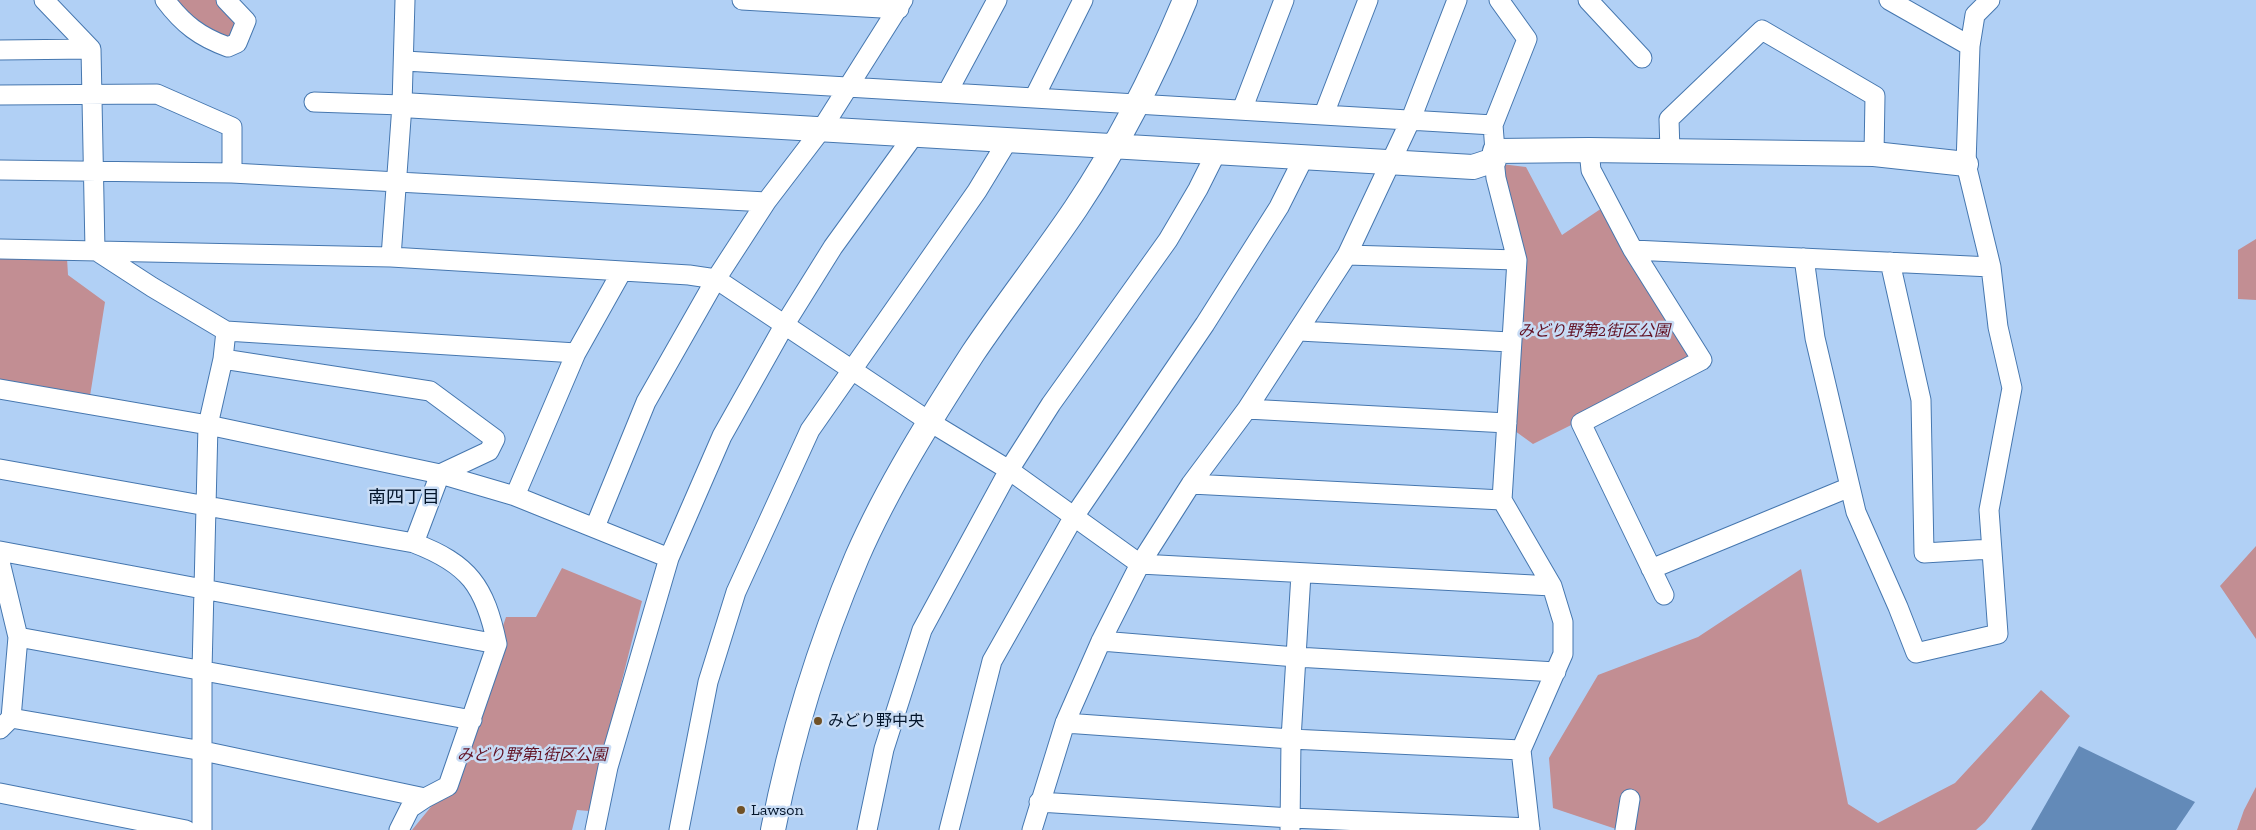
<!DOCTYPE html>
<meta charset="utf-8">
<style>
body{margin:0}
canvas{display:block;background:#b1d0f5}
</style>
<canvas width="2256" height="830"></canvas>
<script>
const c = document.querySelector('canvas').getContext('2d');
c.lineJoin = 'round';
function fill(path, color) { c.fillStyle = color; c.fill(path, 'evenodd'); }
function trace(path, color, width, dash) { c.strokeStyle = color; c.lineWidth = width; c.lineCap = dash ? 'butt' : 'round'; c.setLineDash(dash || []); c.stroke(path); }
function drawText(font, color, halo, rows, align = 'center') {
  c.font = font + ' "Zilla Slab","Noto Sans JP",serif'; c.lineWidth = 5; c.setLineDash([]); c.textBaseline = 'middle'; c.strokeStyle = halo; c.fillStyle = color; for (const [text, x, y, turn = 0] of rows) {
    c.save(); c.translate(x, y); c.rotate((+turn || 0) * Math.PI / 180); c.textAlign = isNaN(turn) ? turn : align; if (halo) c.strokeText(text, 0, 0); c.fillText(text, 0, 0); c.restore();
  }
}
const green = new Path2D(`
 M170 0H223L238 22 235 35 225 40 207 37Z
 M1501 164 1526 167 1562 235 1602 208 1698 362 1533 444 1515 431 1521 300Z
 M2256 239V300L2238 299V250Z
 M0 257 67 258 68 275 105 302 90 396 0 380Z
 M2256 546V639L2220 586Z
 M562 568 642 601 589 811 577 810 572 830H412L448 786 506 617H536Z
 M1801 569 1848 804 1878 823 1955 783 2041 690 2070 716 1985 822 1976 830H1619L1553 808 1549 758 1598 675 1698 637Z
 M2256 787V830H2237L2244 810Z`);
const water = new Path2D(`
 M2079 746 2195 802 2176 830H2031Z`);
const minor = new Path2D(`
 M44 0 91 49 95 250
 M165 0C183 24 200 37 228 47L237 43 246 21 226 0
 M742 0 899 9
 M1588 0 1642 58
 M1889 0 1970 46
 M0 50 91 49
 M405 61 1493 125
 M947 93 997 0
 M0 95 157 94 232 127V173
 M1034 98 1083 0
 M314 102 402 105
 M1242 110 1284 0
 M1324 114 1368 0
 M1589 150 1591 170 1633 250 1702 360 1581 423 1664 595
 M1495 151 1493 125 1527 39 1499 0
 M1670 152 1669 119 1762 30 1875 96 1874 154
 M1494 160 1496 178 1517 260 1502 500 1552 586 1563 622V654L1521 750 1530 830
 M0 170 232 173 766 202
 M0 249 391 257 689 275 716 279 930 422 1009 470 1140 564 1552 586
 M95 250 152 287 226 331 223 359 208 425 202 670V830
 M1633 250 1991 267
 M1347 255 1517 260
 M391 257 402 105 405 0
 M1804 258 1815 338 1856 512 1898 607 1916 653 1998 634 1989 510 2012 388 1998 327 1991 267 1966 164 1970 46 1975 15 1990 0
 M1890 262 1921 400 1924 553 1991 549
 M226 331 576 353
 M1299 331 1510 342
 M0 389 208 425 440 474 515 496 669 558 608 767 595 830
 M1247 409 1507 423
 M0 469 414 543 440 474 489 451 495 439 430 391 223 359
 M1191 484 1502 500
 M515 496 576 353 622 271
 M595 527 646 402 716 279 766 202 821 130 903 0
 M414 543C469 564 485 586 497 644
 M0 551 497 644 448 786 425 798
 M669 558 722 436 785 324 833 247 914 135
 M0 562 18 637 11 718 0 729
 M1651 569 1850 487
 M18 637 472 720
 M1101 641 1296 657 1556 672
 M11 718 203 751 425 798 410 808 399 830
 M1065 723 1291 739 1521 750
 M0 793 186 830
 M1039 802 1291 818 1530 828
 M679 830 708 682 736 592 810 430 977 191 1008 140
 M867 830 884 749 922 630 1009 470 1051 404 1168 240 1198 189 1217 151
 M949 830 992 661 1073 518 1205 324 1279 207 1304 157
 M1032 830 1065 723 1101 641 1140 564 1191 484 1247 409 1347 255 1411 119 1457 0
 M1290 830 1291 739 1301 574
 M1625 830 1630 799`);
const tertiary = new Path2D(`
 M402 105 1473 167 1494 160 1495 151 1589 150 1874 154 1966 164
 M773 830C791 737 820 644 857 557 888 486 931 418 973 353 1006 304 1043 257 1076 208 1118 145 1156 70 1185 0`);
const markers = [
 [818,721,5,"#705126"],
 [741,810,5,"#705126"]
];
const parkNames = [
 ["みどり野第2街区公園",1594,331],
 ["みどり野第1街区公園",532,755]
];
const poiNames = [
 ["みどり野中央",828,721],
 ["Lawson",751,810]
];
const neighbourhoodNames = [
 ["南四丁目",404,498]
];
fill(green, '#c28e93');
fill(water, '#638ab8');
trace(minor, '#4677af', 21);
trace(tertiary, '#4677af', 26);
trace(minor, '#fff', 19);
trace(tertiary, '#fff', 24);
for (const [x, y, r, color] of markers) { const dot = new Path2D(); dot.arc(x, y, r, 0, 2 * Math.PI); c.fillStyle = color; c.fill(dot); trace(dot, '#c8dcf5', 2); }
drawText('italic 16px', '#621224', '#c8dcf5', parkNames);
drawText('16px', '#03152b', '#c8dcf5', poiNames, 'left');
drawText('18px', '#03152b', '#c8dcf5', neighbourhoodNames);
</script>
